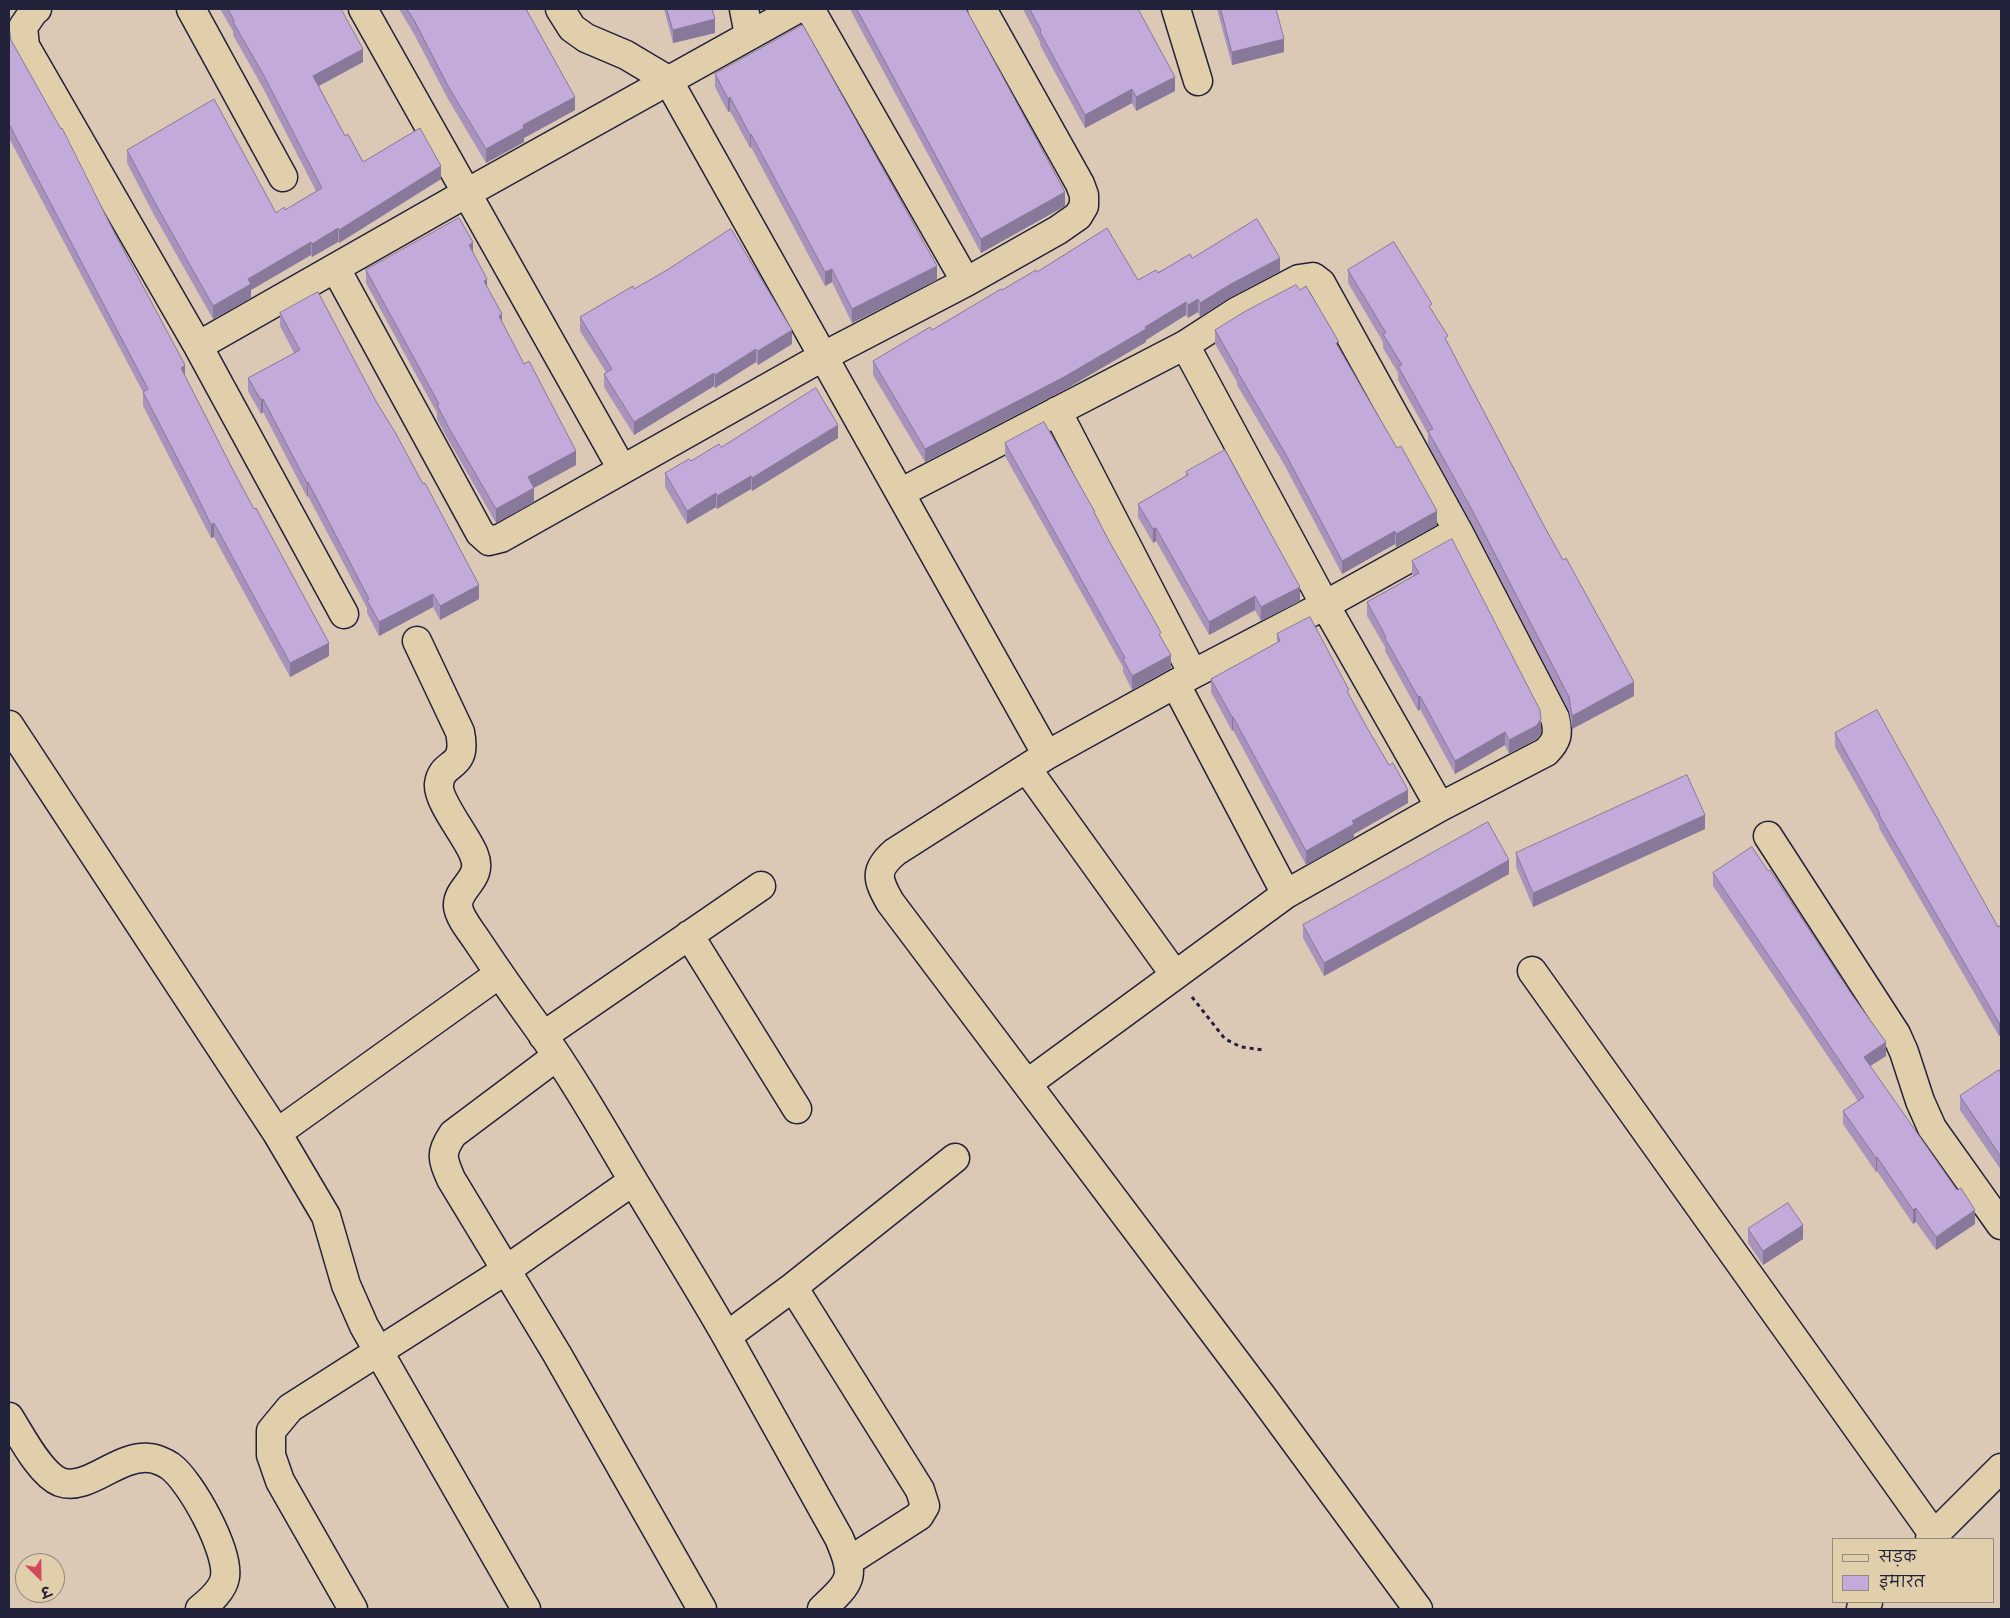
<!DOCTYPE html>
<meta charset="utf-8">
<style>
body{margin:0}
#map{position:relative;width:2010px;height:1618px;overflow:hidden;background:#dbc8b5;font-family:Sriracha,"Playpen Sans Deva",sans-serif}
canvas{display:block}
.frame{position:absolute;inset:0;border:10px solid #22223b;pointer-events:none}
.legend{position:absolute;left:1832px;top:1538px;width:162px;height:65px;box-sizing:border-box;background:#e1cfac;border:1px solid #958a7f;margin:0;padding:6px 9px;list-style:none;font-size:15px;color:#22223b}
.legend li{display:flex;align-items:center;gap:10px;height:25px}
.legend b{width:25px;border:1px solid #958a7f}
.north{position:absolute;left:15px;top:1553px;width:50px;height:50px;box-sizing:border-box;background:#e1cfac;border:1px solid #958a7f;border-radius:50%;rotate:157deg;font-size:14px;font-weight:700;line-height:20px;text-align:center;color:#22223b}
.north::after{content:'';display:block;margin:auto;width:18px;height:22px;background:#d1495b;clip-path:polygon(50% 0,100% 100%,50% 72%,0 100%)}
</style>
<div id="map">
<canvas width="2010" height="1618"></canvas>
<div class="frame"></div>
<ul class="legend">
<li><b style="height:6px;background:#e1cfac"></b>सड़क</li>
<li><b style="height:14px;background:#c2abda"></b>इमारत</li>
</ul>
<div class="north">उ</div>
</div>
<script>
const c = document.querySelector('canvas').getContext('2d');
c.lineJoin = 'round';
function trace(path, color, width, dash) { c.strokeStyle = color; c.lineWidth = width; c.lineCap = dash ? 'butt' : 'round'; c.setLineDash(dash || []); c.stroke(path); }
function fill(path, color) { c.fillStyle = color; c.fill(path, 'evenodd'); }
const path = new Path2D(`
 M1192 997 1225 1039 1241 1047 1264 1050`);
const minor = new Path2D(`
 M37 9 34 11 23 27 25 46 198 346 344 614
 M191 9 283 177
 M363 9 622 469
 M560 9 572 28 586 38 626 55 668 80 1047 755
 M744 9 749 35
 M810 9 966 282
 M1176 9 1198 81
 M336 269 480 533 489 541 501 538 824 356 966 282 1058 230 1078 216 1084 206V195L1080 184 982 9
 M1185 345 1325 605 1440 807
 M198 346 465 194 797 9
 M1057 411 1193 674
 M900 493 1185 345 1236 312 1299 279 1313 277 1321 283 1458 531 1555 718C1559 734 1557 741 1546 752L1440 807 1286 894 1028 1083
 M417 641 460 732C468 771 442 759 439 784 437 801 468 838 474 855 484 879 457 887 458 906 459 917 470 930 476 939 496 969 517 999 538 1028 575 1080 607 1137 640 1192 669 1240 699 1288 727 1337 765 1404 802 1471 839 1538 856 1577 852 1581 822 1609
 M1176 685 1286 894
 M9 725 277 1133 326 1216 346 1285 364 1326 526 1609
 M1027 769 1175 975
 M1768 836 1896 1034 1904 1052 1920 1101 1932 1128 2001 1225
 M689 935 797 1109
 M1532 971 1934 1535
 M543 1036 761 886
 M557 1056 453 1134C440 1153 442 1158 451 1179L557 1354 702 1609
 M277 1133 499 974
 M793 1287 920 1490 925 1506 919 1516 849 1561
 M727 1336 793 1287 955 1158
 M9 1417C20 1434 40 1474 60 1482 88 1492 117 1455 149 1458 155 1458 166 1463 170 1466 191 1481 229 1551 225 1577 223 1590 210 1601 200 1609
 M1930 1539 2001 1468
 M353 1609 280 1481 271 1455V1431L290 1408 506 1270 633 1181
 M1418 1609 1261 1395 890 902C877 879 874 870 895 852L1047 755 1193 674 1325 605 1458 531
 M1861 1609 1868 1602`);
const wall = new Path2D(`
 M220 9H341L363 62 319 86 345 136 363 162 441 179 339 243 338 242 312 257 311 255 251 290V298L213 319 154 215 127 163V150L276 213 285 210 316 191 263 88 233 35V31Z
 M399 9H526L575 110 524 138V142L486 163 448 99 414 34Z
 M664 9H712L715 33 673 43Z
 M851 9H966L1065 206 981 253 851 11Z
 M1023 9H1138L1175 91 1136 111 1132 103 1085 128 1040 45V42Z
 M1217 9H1276L1284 52 1232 65Z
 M9 27 11 40 329 656 290 677 214 537 211 538 143 406V392L9 138Z
 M715 74 937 280 852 323 832 282 825 286 751 147 750 148 730 111 728 112 715 87Z
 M473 253 502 323 576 465 534 488V502L496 523 450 443 437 419V413L366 283V270Z
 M1192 258 1280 271 1229 298 1200 317 1198 312 1188 318 1186 315 1146 340V342L1064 390 925 462 873 375V361L932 330 1002 290 1037 272 1138 280Z
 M1348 270 1432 310 1448 343 1543 524 1634 696 1572 729 1569 711 1472 524 1428 444V434L1398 380V373L1383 348V342L1348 283Z
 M634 289 792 344 758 365 756 362 715 388 714 386 634 435 604 387V374L606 372 580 331V317Z
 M280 313 479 599 440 620 433 607 379 636 367 613V608L308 496 307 497 263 412 261 414 248 391V378L294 353 280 326Z
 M1215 330 1339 348 1437 525 1396 547 1395 544 1342 574 1285 466 1237 385V382L1215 344Z
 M838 438 752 491 751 489 717 509 716 507 687 524 665 487V473L721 447Z
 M1005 443 1095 515 1161 638 1171 668 1132 690 1123 672V667L1005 456Z
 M1186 472 1300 601 1261 621 1255 610 1209 635 1156 541 1153 543 1138 517V504L1186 476Z
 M1412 561 1541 733 1536 739 1509 754 1505 745 1455 774 1420 709 1418 711 1385 651V647L1367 616V602L1413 576 1412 574Z
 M1277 634 1349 695 1408 803 1354 834V838L1306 865 1233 730 1232 731 1211 692V679L1277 643Z
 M1835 733 1998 927 2001 925 1999 1036 1879 828V825L1835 747Z
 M1705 829 1533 907 1516 867V853Z
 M1713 873 1886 1056 1870 1066 1975 1224 1936 1250 1916 1222 1913 1224 1877 1171 1876 1172 1843 1124V1111L1858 1101 1713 886Z
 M1509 874 1324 976 1303 938V925Z
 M2001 1073V1170L1960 1110V1096Z
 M1748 1229 1803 1239 1763 1265 1748 1243Z`);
const shadedWall = new Path2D(`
 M715 19V33L673 43V30Z
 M1284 39V52L1232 65V52Z
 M363 49V62L313 89V76Z
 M1175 77V91L1136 111V97Z
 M1132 89V103L1085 128V115Z
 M575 97V110L524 138V142L486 163V149L523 125Z
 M730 97V111L728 112V99Z
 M751 134V147L750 148V135Z
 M441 166V179L339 243V230Z
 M1065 192V206L981 253V239Z
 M338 228V242L312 257V244Z
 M311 242V255L251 290V298L213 319V306L248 279Z
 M473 242V256L469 245Z
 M1280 258V271L1229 298 1200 317V303L1229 285Z
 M937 266V280L852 323V309Z
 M832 269V282L825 286V272Z
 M487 279V292L484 281Z
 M1198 299V312L1188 318V305Z
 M1186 302V315L1146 340V342L1064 390 925 462V449L1145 327Z
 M502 314V328L499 316Z
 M792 330V344L758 365V351Z
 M756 349V362L715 388V375Z
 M185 365V379L181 368Z
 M714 373V386L634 435V422Z
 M263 399V412L261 414V400Z
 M838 425V438L752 491V478Z
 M576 451V465L528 491V477Z
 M751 476V489L717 509V496Z
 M308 482V496L307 497V483Z
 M534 488V502L496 523V509Z
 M716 493V507L687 524V511Z
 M1437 511V525L1396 547V534Z
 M214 523V537L211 538V525Z
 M1156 528V541L1153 543V529Z
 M1395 531V544L1342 574V561Z
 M479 585V599L440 620V606Z
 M1300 587V601L1261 621V607Z
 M433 594V607L379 636V622Z
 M1255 596V610L1209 635V622Z
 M329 643V656L290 677V663Z
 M1171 655V668L1132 690V676Z
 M1634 682V696L1572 729V716Z
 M1420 696V709L1418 711V697Z
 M1232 717H1233V730L1232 731Z
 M1541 719V733L1536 739 1509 754V740Z
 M1505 732V745L1455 774V761Z
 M1408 790V803L1354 834V838L1306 865V851L1352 821Z
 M1705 815V829L1533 907V893Z
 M1509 860V874L1324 976V963Z
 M2001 1022V1035L1999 1036V1023Z
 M1886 1042V1056L1864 1070V1057Z
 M1877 1157V1171L1876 1172V1158Z
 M1916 1208V1222L1913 1224V1210Z
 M1975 1210V1224L1936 1250V1237Z
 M1803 1225V1239L1763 1265V1251Z`);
const building = new Path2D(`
 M228 9H341L363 49 313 76 345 136 348 134 363 162 420 128 441 166 339 230 338 228 312 244 311 242 248 279 251 284 213 306 154 201 127 150 214 99 276 213 284 207 285 210 322 188 263 74 233 22 234 21Z
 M407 9H526L575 97 523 125 524 128 486 149 448 86 414 20Z
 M667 9H712L715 19 673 30Z
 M857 9H966L1065 192 981 239Z
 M1030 9H1138L1175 77 1136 97 1132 89 1085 115 1040 32 1041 31Z
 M1221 9H1276L1284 39 1232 52Z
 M803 25 937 266 852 309 832 269 825 272 751 134 750 135 730 97 728 99 715 74Z
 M9 27 11 40 61 129 62 128 114 232 185 365 181 368 232 468 254 509 256 508 329 643 290 663 214 523 211 525 200 502 143 392 148 389 9 124Z
 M459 218 473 242 469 245 487 279 484 281 502 314 499 316 524 364 529 361 576 451 528 477 534 488 496 509 450 430 437 405 439 404 366 270Z
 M1257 219 1280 258 1229 285 1200 303 1198 299 1188 305 1186 302 1145 327 1146 329 1064 377 925 449 873 361 930 327 932 330 1001 289 1002 290 1036 270 1037 272 1107 228 1138 280 1156 270 1158 273 1190 254 1192 258Z
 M731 229 792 330 758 351 756 349 715 375 714 373 634 422 604 374 612 369 580 317 633 286 634 289 667 270Z
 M1394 242 1432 304 1429 306 1448 336 1445 338 1543 524 1563 560 1566 558 1634 682 1572 716 1569 697 1472 510 1428 431 1433 429 1398 366 1402 365 1383 334 1386 333 1348 270Z
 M1296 285 1300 290 1306 286 1339 342 1336 343 1370 402 1397 448 1401 446 1437 511 1396 534 1395 531 1342 561 1285 453 1237 371 1238 370 1215 330 1244 312Z
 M318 292 377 403 395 432 423 484 425 483 479 585 440 606 433 594 379 622 367 600 369 599 308 482 307 483 263 399 261 400 248 378 300 350 280 313Z
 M816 388 838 425 752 478 751 476 717 496 716 493 687 511 665 473 689 459 691 461 719 444 721 447Z
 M1044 422 1095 512H1094L1109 541 1158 627 1161 633 1159 634 1171 655 1132 676 1123 659 1125 658 1005 443Z
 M1225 450 1300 587 1261 607 1255 596 1209 622 1156 528 1153 529 1138 504 1188 475 1186 472Z
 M1452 539 1540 710 1541 719 1536 726 1509 740 1505 732 1455 761 1420 696 1418 697 1385 638 1386 637 1367 602 1419 573 1412 561Z
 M1310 617 1349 690 1347 691 1366 726 1389 765 1393 763 1408 790 1352 821 1354 824 1306 851 1233 717H1232L1211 679 1280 641 1277 634Z
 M1877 710 1998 927 2001 925V1022L1999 1023 1879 815 1880 814 1835 733Z
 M1687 775 1705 815 1533 893 1516 853Z
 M1488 822 1509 860 1324 963 1303 925Z
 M1752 847 1768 871 1770 870 1852 995 1886 1042 1864 1057 1957 1190 1961 1188 1975 1210 1936 1237 1916 1208 1913 1210 1877 1157 1876 1158 1843 1111 1864 1097 1713 873Z
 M1999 1070 2001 1073V1157L1960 1096Z
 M1788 1203 1803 1225 1763 1251 1748 1229Z`);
trace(minor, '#22223b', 31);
trace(path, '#22223b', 3, [4, 4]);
trace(minor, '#e1cfac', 28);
fill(wall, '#a793bb');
fill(shadedWall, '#887899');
fill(building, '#c2abda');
trace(building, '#887899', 1);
</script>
